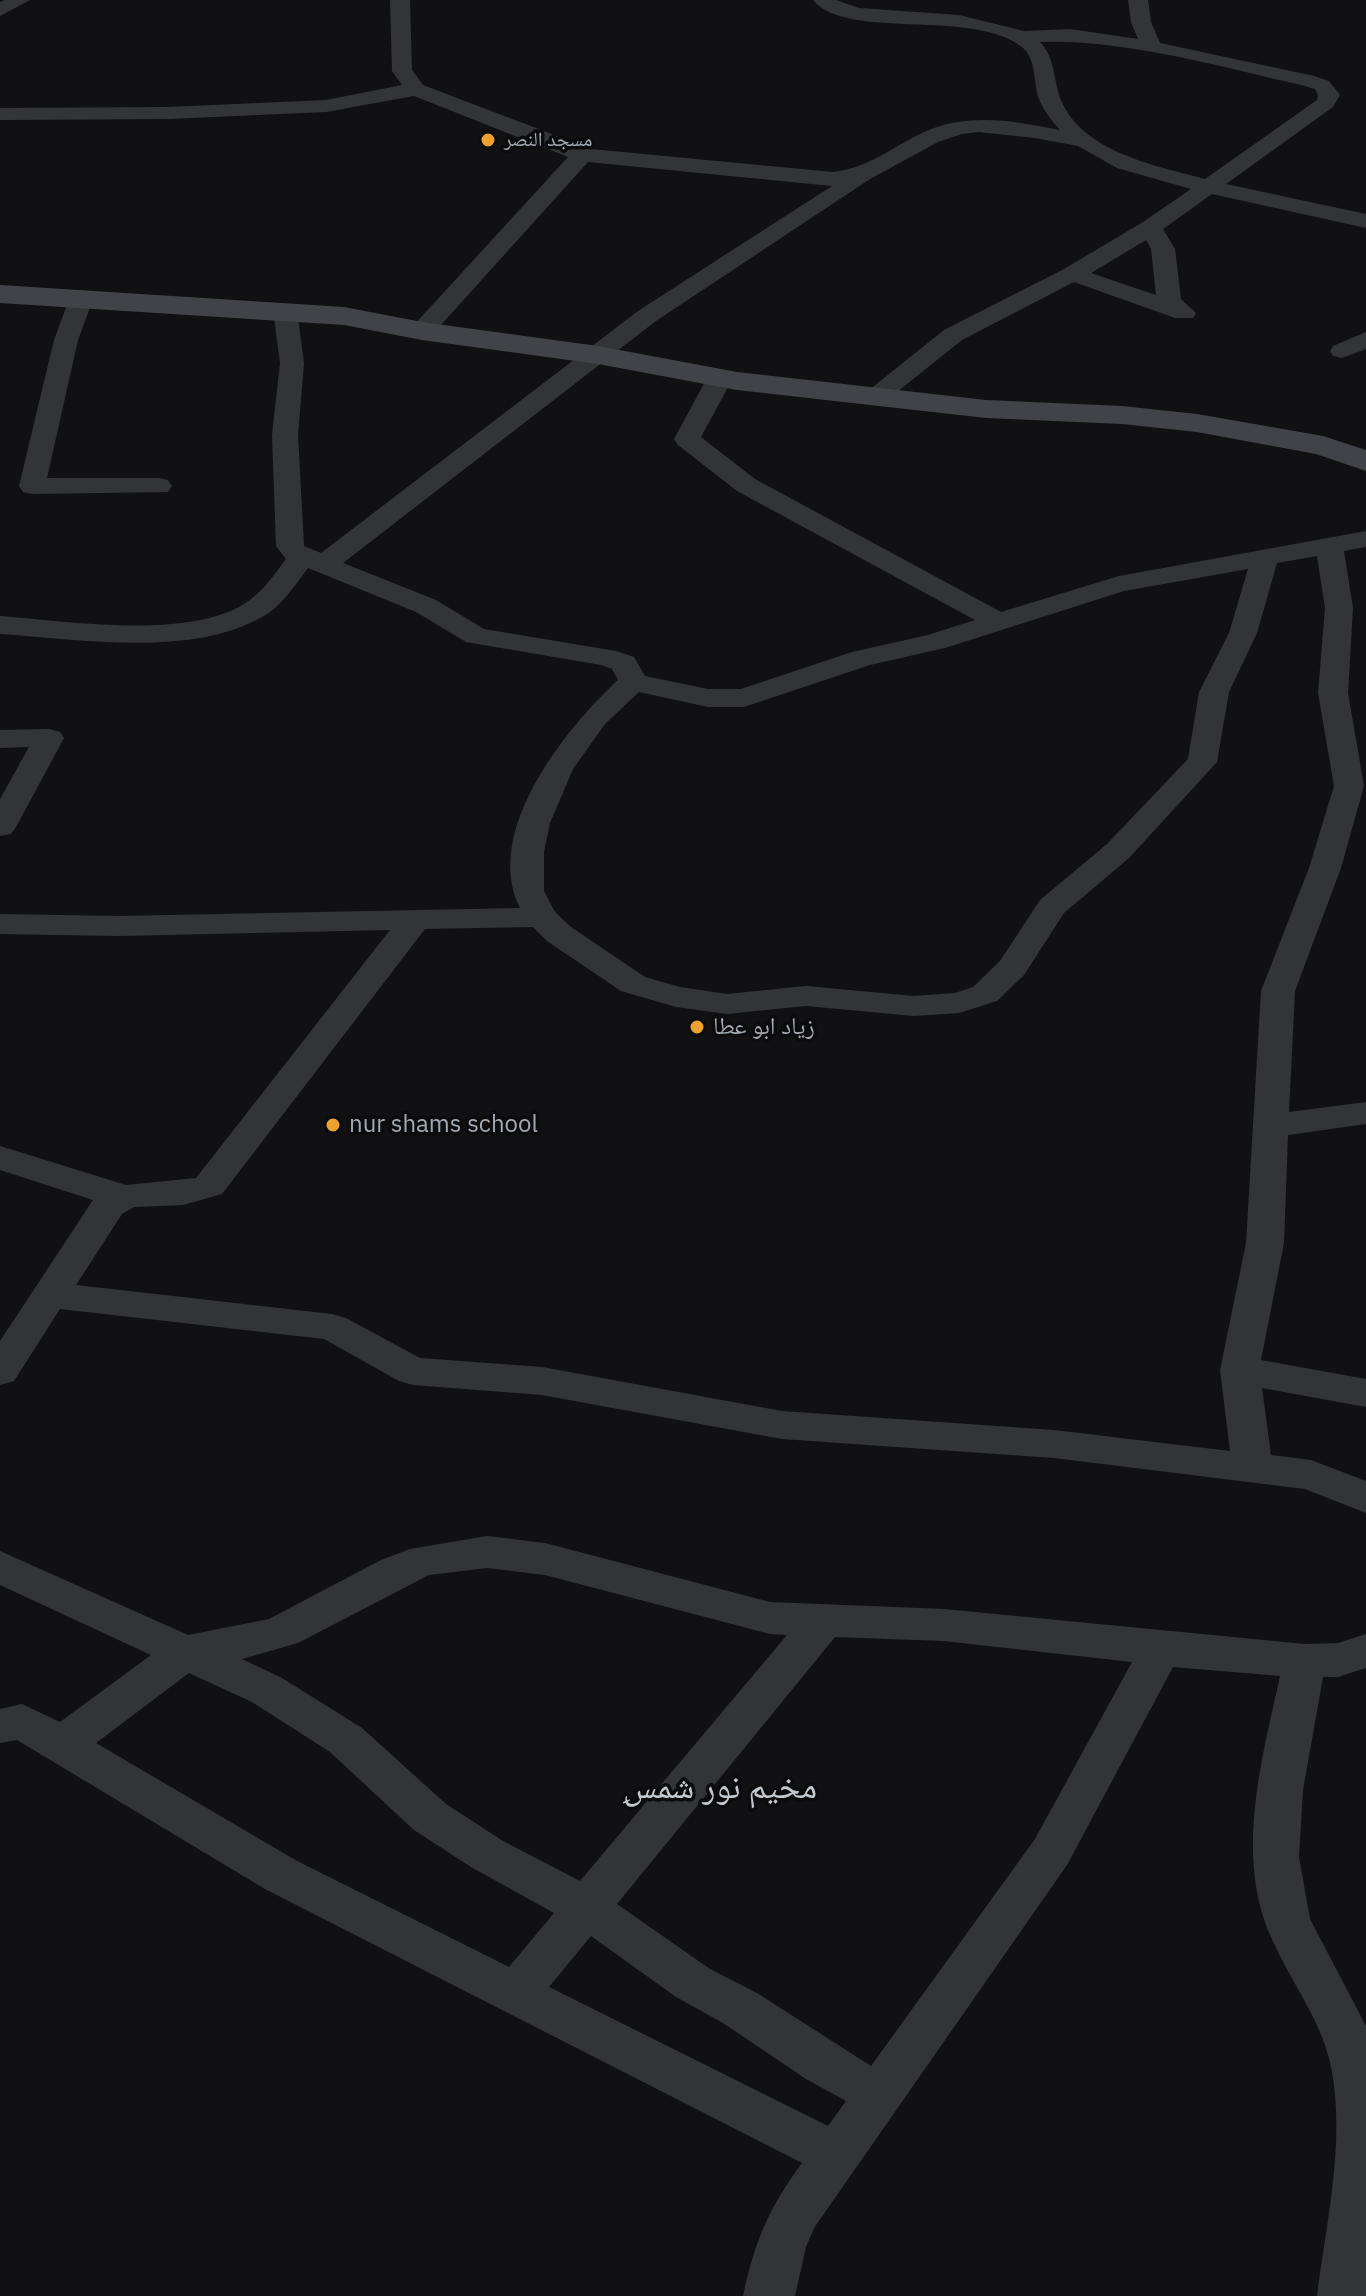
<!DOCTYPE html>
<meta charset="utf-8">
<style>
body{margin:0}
canvas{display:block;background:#111113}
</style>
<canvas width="1366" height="2296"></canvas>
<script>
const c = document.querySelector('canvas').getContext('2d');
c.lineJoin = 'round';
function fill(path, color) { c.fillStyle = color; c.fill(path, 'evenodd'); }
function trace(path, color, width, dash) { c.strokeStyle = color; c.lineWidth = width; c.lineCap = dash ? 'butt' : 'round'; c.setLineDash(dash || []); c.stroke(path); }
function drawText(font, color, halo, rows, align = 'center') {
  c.font = font + ' "IBM Plex Sans","Noto Naskh Arabic",sans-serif'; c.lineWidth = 7; c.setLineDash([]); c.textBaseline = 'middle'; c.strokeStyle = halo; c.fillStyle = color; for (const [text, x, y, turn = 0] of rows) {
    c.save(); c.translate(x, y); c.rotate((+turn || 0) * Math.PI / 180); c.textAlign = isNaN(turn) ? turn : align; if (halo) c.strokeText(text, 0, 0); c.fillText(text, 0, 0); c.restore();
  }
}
const street = new Path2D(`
 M5 0H30L0 16V2Z
 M390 0H410L412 70 423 85 591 149 833 172C869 168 892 147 924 132 968 112 1015 121 1060 130 1052 121 1044 111 1039 99 1033 83 1037 59 1022 47 973 8 846 41 813 0H836L859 8 959 15 1024 31 1070 29 1138 39 1131 22 1128 0H1148L1151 22 1160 43 1314 76 1329 81 1340 95 1333 107 1226 184 1366 214V228L1212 194 1163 229 1175 249 1181 299 1196 313 1193 318H1175L1074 282 962 340 887 400H869L865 395 869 390 944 330 1064 269 1143 222 1191 189 1117 168 1078 146 1035 138 979 132 962 134 938 142 870 179 656 321 343 563 436 600 484 629 616 651 634 657 645 676 708 689H741L852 652 928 635 975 620 737 491 678 445 674 439 707 378 711 373H729L733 378 701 437 755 479 1001 612 1119 576 1366 531V547L1344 551 1353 608 1348 693 1364 786 1341 868 1295 991 1289 1112 1366 1102V1124L1288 1135 1284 1243 1261 1360 1366 1379V1407L1262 1388 1271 1455 1311 1460 1366 1481V1513L1305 1489 1054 1458 782 1439 542 1395 413 1385 399 1381 324 1339 60 1309 14 1381 0 1385V1341L93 1200 0 1170V1146L126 1185 196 1178 390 930 119 936 0 934V914L119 916 520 908C482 832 565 729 618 680L612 669 601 665 466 642 416 612 308 568C295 585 281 607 262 617 190 658 79 639 0 634V616C67 621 186 640 244 604 262 593 274 575 286 559L276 546 272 435 280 363 273 310 276 305H294L297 310 304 363 298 435 304 546 321 553 638 311 832 186 588 162 431 336H413L410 331 413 326 568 157 414 96 326 112 168 119 0 120V108L168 107 326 100 402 85 392 71ZM1040 42C1119 38 1223 67 1301 85L1315 89 1318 95 1317 100 1205 179C1157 166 1082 152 1061 100 1053 80 1056 59 1040 42ZM1146 240 1151 249 1156 295 1091 273ZM1317 556 1325 608 1318 693 1334 786 1309 868 1261 991 1246 1243 1220 1370 1230 1451 1054 1430 782 1411 542 1367 420 1358 346 1318 332 1314 76 1285 122 1214 134 1207 183 1205 222 1194 425 929 533 927 547 941 621 991 676 1007 727 1014 806 1006 914 1016 959 1013 997 1001 1024 975 1064 913 1129 858 1217 762 1229 692 1257 633 1277 563ZM1248 569 1229 633 1199 692 1188 759 1107 844 1040 900 1000 961 973 987 955 993 914 996 806 986 727 994 680 987 645 977 571 927 555 912 544 891V852L550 823 573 769 605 724 639 692 708 707H744L870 665 945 648 1124 591Z
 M80 295 88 297 92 302 78 340 47 478H159L168 480 172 486 168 492 32 494 23 492 19 486 54 340 68 302 72 297Z
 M1366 332V349L1342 358 1333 356 1330 351 1333 346Z
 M49 729 60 732 64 738 16 827 11 834 0 836V799L29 747 0 748V730Z
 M487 1536 545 1543 770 1602 944 1609 1305 1644 1338 1643 1366 1634V1668L1338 1677H1323L1303 1790 1299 1857 1310 1919 1366 2026V2296H1317C1326 2224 1345 2144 1332 2072 1324 2023 1291 1983 1272 1939 1234 1856 1262 1760 1280 1676L1173 1667 1067 1865 814 2228 806 2247 795 2296H743C755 2241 768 2209 802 2163L265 1889 17 1740 0 1743V1709L22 1704 60 1722 151 1655 0 1585V1551L188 1635 269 1619 381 1560 410 1549ZM487 1568 545 1575 770 1634 787 1635 580 1881 503 1841 446 1804 362 1728 282 1678 242 1659 298 1643 429 1575ZM835 1637 944 1641 1132 1662 1035 1839 871 2066 757 1993 710 1969 617 1904ZM189 1673 252 1702 330 1752 414 1830 471 1867 554 1913 509 1967 297 1861 96 1743ZM591 1936 676 1997 723 2023 806 2079 846 2101 828 2126 549 1987Z`);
const secondary = new Path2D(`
 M0 285 344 307 422 322 598 346 737 372 986 400 1122 406 1197 414 1323 436 1366 450V471L1316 454 1197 432 1122 424 986 418 737 390 598 364 422 340 344 325 0 303Z`);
const markers = [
 [488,140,8,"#eda22f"],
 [697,1027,8,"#eda22f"],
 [333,1125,8,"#eda22f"]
];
const farPoinames = [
 ["مسجد النصر",504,140]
];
const poiNames = [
 ["زياد ابو عطا",713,1027],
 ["nur shams school",349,1125]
];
const nearQuarternames = [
 ["ِمخيم نور شمس",720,1788]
];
fill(street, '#323438');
fill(secondary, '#414348');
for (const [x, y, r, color] of markers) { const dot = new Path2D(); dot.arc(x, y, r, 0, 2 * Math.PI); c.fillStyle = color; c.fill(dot); trace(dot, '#0c0c0e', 3); }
drawText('20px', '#a3a9b3', '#0c0c0e', farPoinames, 'left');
drawText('24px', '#a3a9b3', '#0c0c0e', poiNames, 'left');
drawText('34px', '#c4c8cf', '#0c0c0e', nearQuarternames);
</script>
